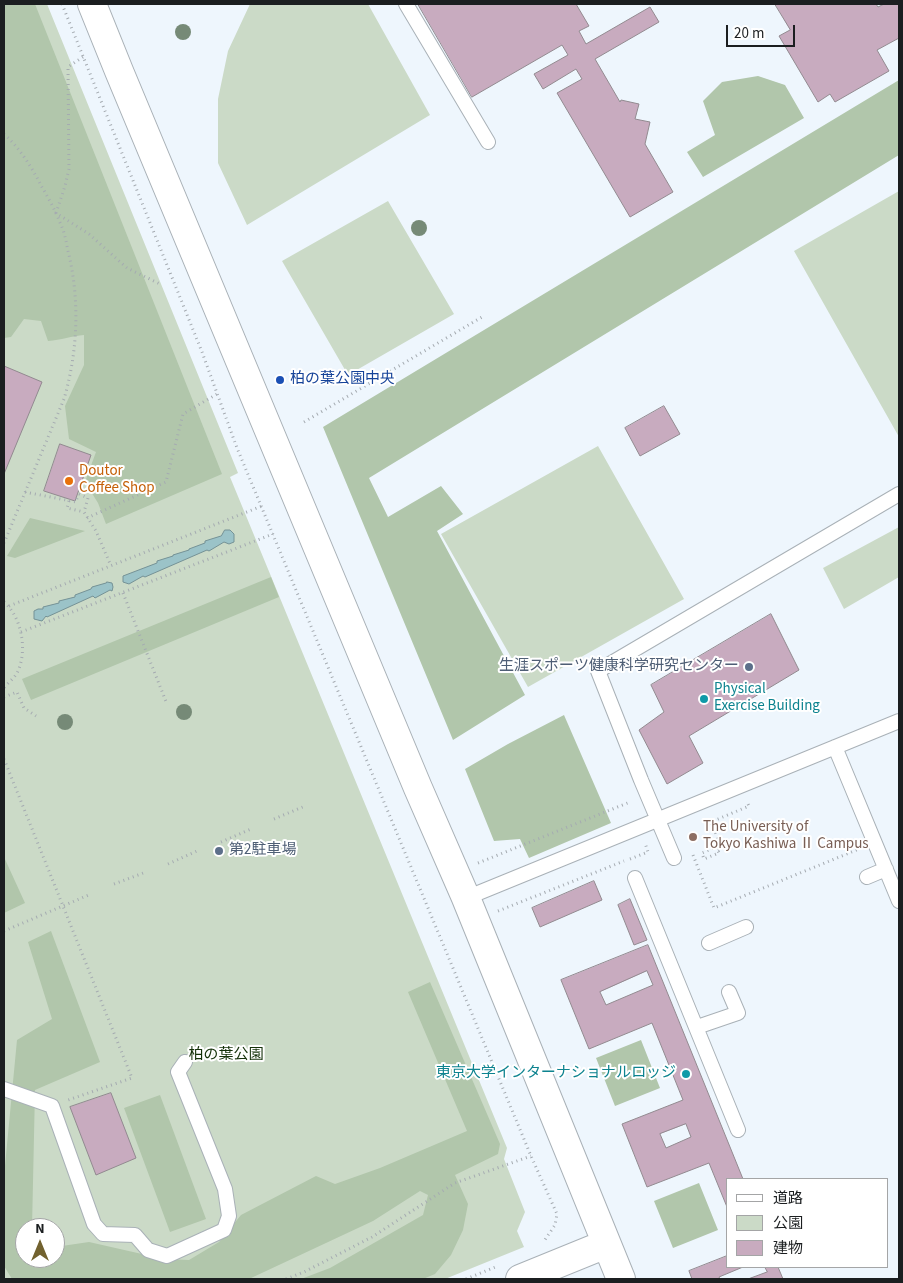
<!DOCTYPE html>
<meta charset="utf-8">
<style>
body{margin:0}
#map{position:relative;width:903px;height:1283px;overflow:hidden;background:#eef6fd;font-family:"Source Sans 3","Noto Sans JP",sans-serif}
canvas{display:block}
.frame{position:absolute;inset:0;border:5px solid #1b1e20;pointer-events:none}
.legend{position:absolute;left:726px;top:1178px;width:162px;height:90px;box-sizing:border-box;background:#fff;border:1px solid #a4a5a6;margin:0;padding:6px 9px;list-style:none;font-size:15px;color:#1b1e20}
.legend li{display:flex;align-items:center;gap:10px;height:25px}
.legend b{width:25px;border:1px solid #a4a5a6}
.north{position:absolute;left:15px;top:1218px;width:50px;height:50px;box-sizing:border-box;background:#fff;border:1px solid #a4a5a6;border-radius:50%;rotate:0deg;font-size:14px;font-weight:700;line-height:20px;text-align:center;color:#1b1e20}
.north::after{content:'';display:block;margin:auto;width:18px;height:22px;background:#72622f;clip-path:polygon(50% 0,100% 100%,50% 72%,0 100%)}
.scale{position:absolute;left:726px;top:25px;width:69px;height:22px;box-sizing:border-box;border:2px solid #1b1e20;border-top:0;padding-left:6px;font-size:15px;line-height:18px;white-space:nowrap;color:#1b1e20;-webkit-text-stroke:4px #fff;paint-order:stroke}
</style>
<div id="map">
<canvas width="903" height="1283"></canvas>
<div class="frame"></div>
<ul class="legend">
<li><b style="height:6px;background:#fff"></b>道路</li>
<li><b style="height:14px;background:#cbdac7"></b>公園</li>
<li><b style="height:14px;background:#c8abbf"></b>建物</li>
</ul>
<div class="north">N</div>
<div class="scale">20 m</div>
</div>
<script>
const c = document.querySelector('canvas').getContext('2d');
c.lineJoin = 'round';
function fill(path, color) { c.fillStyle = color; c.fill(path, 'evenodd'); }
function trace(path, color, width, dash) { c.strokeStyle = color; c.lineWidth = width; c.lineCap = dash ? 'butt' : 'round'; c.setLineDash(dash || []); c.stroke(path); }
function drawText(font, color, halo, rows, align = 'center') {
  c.font = font + ' "Source Sans 3","Noto Sans JP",sans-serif'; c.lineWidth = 4; c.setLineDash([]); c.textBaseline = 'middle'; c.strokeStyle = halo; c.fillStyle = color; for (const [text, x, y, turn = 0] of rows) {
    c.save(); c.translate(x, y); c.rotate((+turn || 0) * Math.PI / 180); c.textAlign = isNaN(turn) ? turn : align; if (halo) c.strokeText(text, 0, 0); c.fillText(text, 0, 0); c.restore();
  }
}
const green = new Path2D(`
 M4 4H47L238 473 230 477 507 1148 504 1159 525 1212 517 1231 524 1247 445 1279H4ZM25 1228H55V1258H25Z
 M250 4H368L430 115 247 225 218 163V99L228 51Z
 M899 191V437L794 251Z
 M388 201 454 314 348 375 282 261Z
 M598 446 684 599 528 687 441 534Z
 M899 527V577L844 609 823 568Z`);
const forest = new Path2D(`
 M4 4H35L222 474 106 524 98 503 85 482 96 452 69 439 65 406 84 365V335C72 336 61 340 48 341L41 321 24 319 11 337 4 338Z
 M758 76 785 85 804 118 703 177 687 152 715 135 703 101 722 82Z
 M899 80V155L369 478 388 517 441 486 463 514 437 531 525 695 453 740 323 427Z
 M30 518 85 531 15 558 7 556Z
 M271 577 279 597 31 700 22 679Z
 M564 715 611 823 529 858 520 839 494 841 465 769 508 744Z
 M4 857 25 903 4 913Z
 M51 931 100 1062 35 1090 32 1228H25V1258H55V1247L89 1242 164 1259 189 1260 219 1242 241 1215 316 1176 335 1184 380 1168 467 1131 408 992 430 982 500 1144 498 1154 455 1175 468 1204 463 1230 451 1255 435 1274 423 1279H301L330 1268 423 1215 428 1195 420 1191 373 1221 249 1279H184L177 1278 175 1279H12L4 1266V1176L17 1040 52 1019 28 942Z
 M641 1040 660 1088 615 1106 596 1058Z
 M160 1095 206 1219 170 1232 124 1108Z
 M699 1183 718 1230 673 1248 654 1201Z`);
const water = new Path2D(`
 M225 530H230L234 534V542L229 544 224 542 209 551 207 550 145 577 143 576 129 584 123 582V576L157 563V561L173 556V555L189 550V549L205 543V541L221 536Z
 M107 582 112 583 113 587 112 591 110 590 95 598 93 596 47 617 46 616 42 621 34 619V611L38 609H43V607L59 603V601L75 597V595L91 589 92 587 106 583Z`);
const building = new Path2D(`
 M418 4H576L589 26 579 31 586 44 650 7 659 22 595 59 620 102 621 100 639 104 635 119 650 122 645 144 673 192 630 217 557 93 582 79 576 69 543 89 534 74 568 55 562 45 472 97Z
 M775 4H876L878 7 884 4H899V38L877 50 889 71 835 102 830 94 818 102 779 36 790 30Z
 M4 366 42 382 4 474Z
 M664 406 680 434 640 456 625 428Z
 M60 444 91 455 75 501 44 491Z
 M771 614 799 670 689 736 703 763 667 784 639 730 664 712 651 685Z
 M594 881 602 900 540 927 532 908Z
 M630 899 647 940 634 945 618 905Z
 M648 945 743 1179H727V1207L709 1163 647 1187 622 1124 683 1100 652 1023 589 1049 561 980ZM647 971 653 985 606 1005 600 992ZM686 1124 691 1137 666 1148 660 1134Z
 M111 1093 136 1158 96 1175 70 1107Z
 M727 1256V1267H743L719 1277 720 1279H692L689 1271Z
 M765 1267H778L783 1279H748L767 1272Z`);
const path = new Path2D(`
 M62 4 202 352 237 448 531 1156 557 1214 555 1225 544 1241
 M83 57 68 67 69 169 65 186 56 213 89 234 127 268 162 285
 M4 134C20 148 32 168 42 187 49 199 56 212 61 225 65 233 66 242 68 251 80 299 78 351 64 399L4 543
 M304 422 482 317
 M25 492 76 502 78 494
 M79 494 88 498 84 512 96 531 111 566
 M69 501 67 508 84 512
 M87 518 166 482 183 414 217 394
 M123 593 167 704
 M4 602C22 617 28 652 17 673 14 678 8 683 4 688
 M9 606 262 506
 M21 632 273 534
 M4 697 17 692 24 708 36 716
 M4 759 132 1078 68 1100
 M274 819 305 806
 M221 842 251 829
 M716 847 719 853 704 859 702 853Z
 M718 850 722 848 711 822 749 806 747 802
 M693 855 714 908 859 849
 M630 859 648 852 645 843
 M478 863 630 802
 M168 864 197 851
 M114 884 146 872
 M498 911 624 861
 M4 931 91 894
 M286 1279 304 1272 372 1237 455 1183 531 1156
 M466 1279 498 1266
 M649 1279V1274`);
const service = new Path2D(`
 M406 4 488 142
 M835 747 899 901
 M674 858 641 780 598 671 899 494
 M867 877 886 869
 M635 878 738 1130
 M466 898 899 721
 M709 943 746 927
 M697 1027 738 1013 729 992
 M4 1089 52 1106 94 1224 103 1234 135 1235 148 1250 167 1256 224 1230 229 1216 225 1189 178 1072 185 1062`);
const tertiary = new Path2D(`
 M92 4 119 71 418 788 466 898 621 1279
 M520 1279 606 1244`);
const trees = [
 [183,32],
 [419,228],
 [184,712],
 [65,722]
];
const markers = [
 [280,380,5,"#1a4fb4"],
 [69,481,5,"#e8710a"],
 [749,667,5,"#5c6f8a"],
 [704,699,5,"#0f9aa8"],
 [693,837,5,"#8d6e63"],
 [219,851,5,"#5c6f8a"],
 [686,1074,5,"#0f9aa8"]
];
const transitNames = [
 ["柏の葉公園中央",290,380]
];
const foodNames = [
 ["Doutor",79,472],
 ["Coffee Shop",79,489]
];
const serviceNames = [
 ["生涯スポーツ健康科学研究センター",739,667],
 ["第2駐車場",229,851,"left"]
];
const cultureNames = [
 ["Physical",714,690],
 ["Exercise Building",714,707],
 ["東京大学インターナショナルロッジ",676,1074,"right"]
];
const educationNames = [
 ["The University of",703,828],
 ["Tokyo Kashiwa Ⅱ Campus",703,845]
];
const parkNames = [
 ["柏の葉公園",226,1056]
];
fill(green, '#cbdac7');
fill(forest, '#b1c6ab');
fill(water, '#9bc3c8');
trace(water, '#759296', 1);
fill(building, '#c8abbf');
trace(building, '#928a90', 1);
trace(service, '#a9b1b7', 16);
trace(tertiary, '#a9b1b7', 30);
trace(path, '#a5abb1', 3, [1, 4]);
trace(service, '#fff', 14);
trace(tertiary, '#fff', 28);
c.fillStyle = '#768a77';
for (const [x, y] of trees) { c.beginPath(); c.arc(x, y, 8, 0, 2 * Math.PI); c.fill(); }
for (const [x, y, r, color] of markers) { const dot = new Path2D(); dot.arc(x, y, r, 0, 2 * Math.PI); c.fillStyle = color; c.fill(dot); trace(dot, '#fff', 2); }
drawText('15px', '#164399', '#fff', transitNames, 'left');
drawText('15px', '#c56008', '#fff', foodNames, 'left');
drawText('15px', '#4e5e75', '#fff', serviceNames, 'right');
drawText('15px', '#0d838f', '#fff', cultureNames, 'left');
drawText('15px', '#785e54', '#fff', educationNames, 'left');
drawText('15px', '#143109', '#fff', parkNames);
</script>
